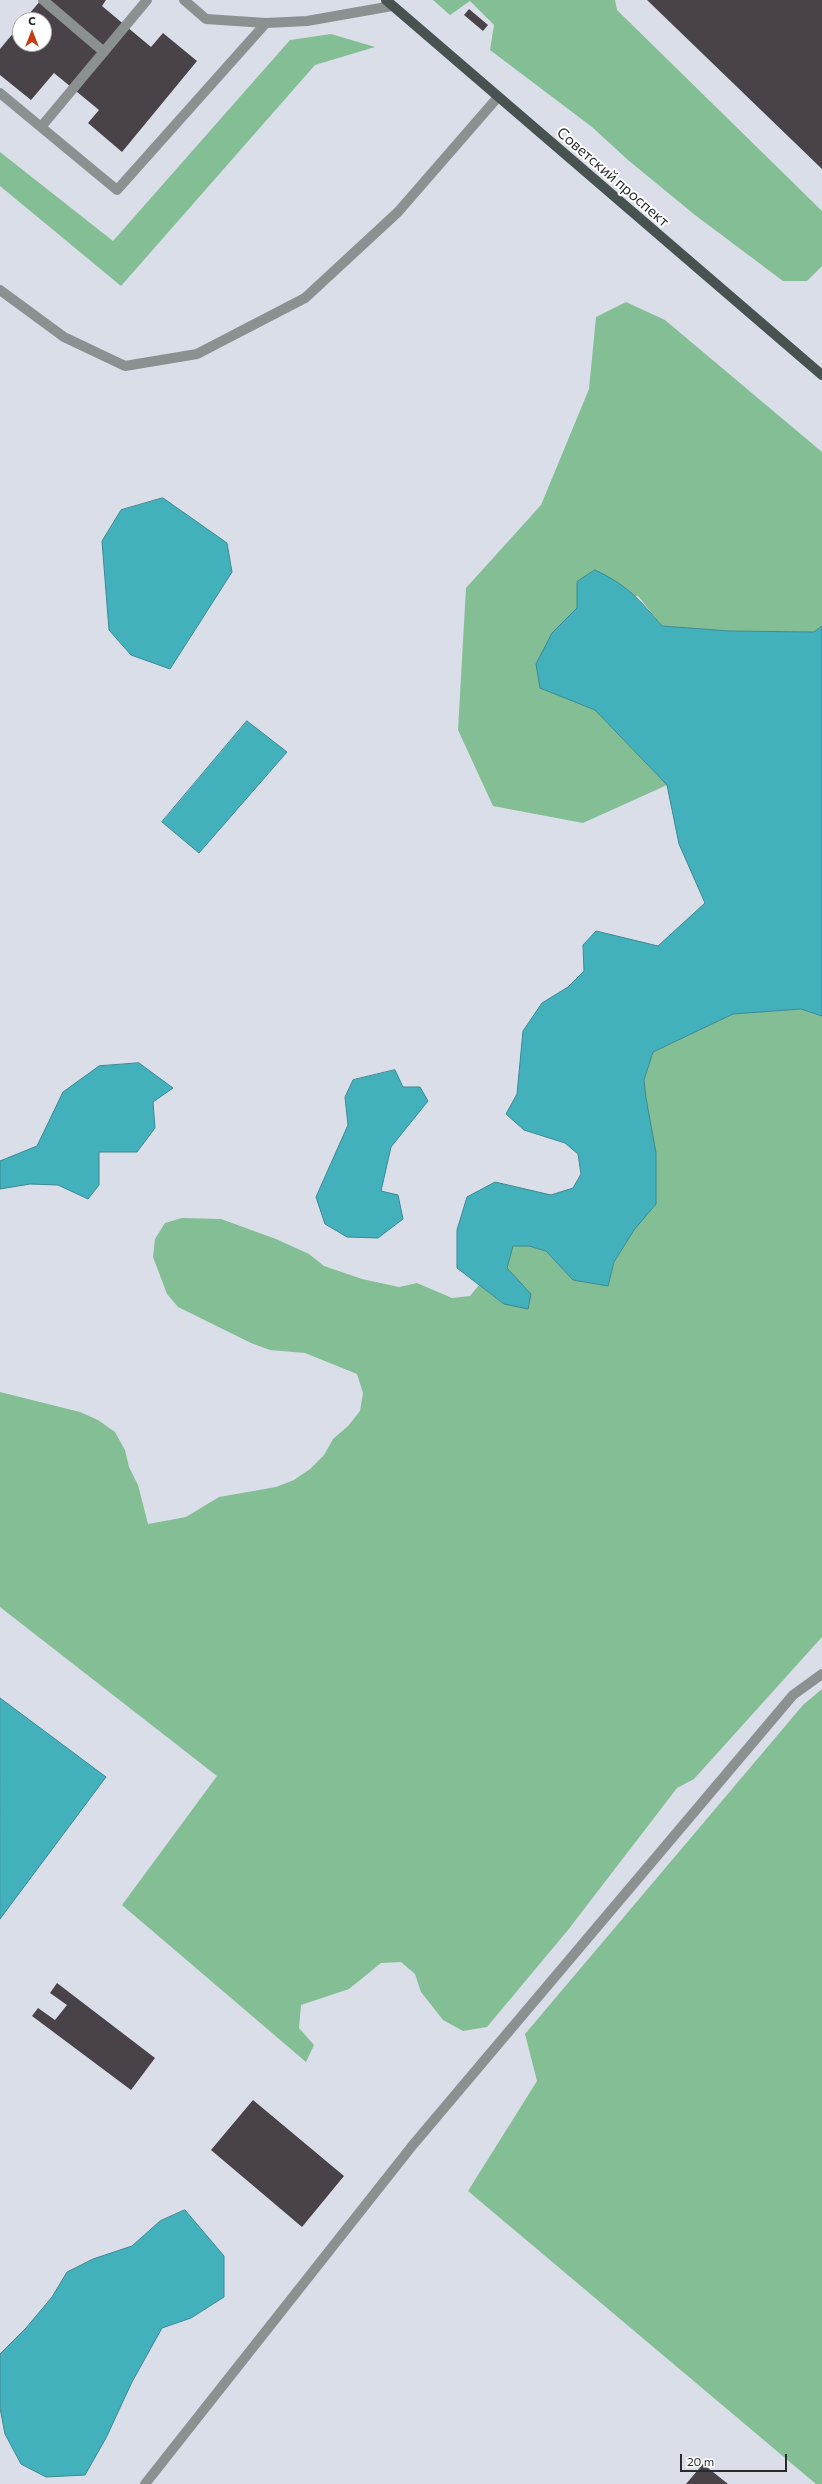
<!DOCTYPE html>
<meta charset="utf-8">
<style>
body{margin:0}
#map{position:relative;width:822px;height:2484px;overflow:hidden;background:#dadee9;font-family:Commissioner,sans-serif}
canvas{display:block}
.north{position:absolute;left:12px;top:12px;width:40px;height:40px;box-sizing:border-box;background:#fff;border:1px solid #aaaaac;border-radius:50%;rotate:0deg;font-size:11px;font-weight:700;line-height:16px;text-align:center;color:#2a2b2f}
.north::after{content:'';display:block;margin:auto;width:14px;height:18px;background:#c53c13;clip-path:polygon(50% 0,100% 100%,50% 72%,0 100%)}
.scale{position:absolute;left:680px;top:2454px;width:107px;height:18px;box-sizing:border-box;border:2px solid #2a2b2f;border-top:0;padding-left:5px;font-size:12px;line-height:14px;white-space:nowrap;color:#2a2b2f;-webkit-text-stroke:3px #fff;paint-order:stroke}
</style>
<div id="map">
<canvas width="822" height="2484"></canvas>
<div class="north">С</div>
<div class="scale">20 m</div>
</div>
<script>
const c = document.querySelector('canvas').getContext('2d');
c.lineJoin = 'round';
function fill(path, color) { c.fillStyle = color; c.fill(path, 'evenodd'); }
function trace(path, color, width, dash) { c.strokeStyle = color; c.lineWidth = width; c.lineCap = dash ? 'butt' : 'round'; c.setLineDash(dash || []); c.stroke(path); }
function drawText(font, color, halo, rows, align = 'center') {
  c.font = font + ' Commissioner,sans-serif'; c.lineWidth = 4; c.setLineDash([]); c.textBaseline = 'middle'; c.strokeStyle = halo; c.fillStyle = color; for (const [text, x, y, turn = 0] of rows) {
    c.save(); c.translate(x, y); c.rotate((+turn || 0) * Math.PI / 180); c.textAlign = isNaN(turn) ? turn : align; if (halo) c.strokeText(text, 0, 0); c.fillText(text, 0, 0); c.restore();
  }
}
const green = new Path2D(`
 M433 0H615L617 10 822 211V266L807 281H783L695 215 628 160 592 127 490 50 494 25 470 1 450 15Z
 M331 34 375 47 315 65 121 286 0 186V152L113 241 290 40Z
 M626 302 665 320 822 452V626L815 632 730 631 662 626 638 596 577 608 552 633 540 687 595 710 667 785 583 823 493 806 458 730 466 588 541 505 589 389 596 317Z
 M801 1009 822 1016V1637L694 1779 677 1788 568 1930 487 2027 463 2031 443 2020 421 1992 415 1974 401 1962 381 1963 349 1989 301 2005 299 2028 314 2045 306 2062 122 1905 217 1776 0 1607V1392L80 1412 98 1420 115 1432 125 1450 129 1467 138 1485 148 1524 186 1517 219 1497 276 1487 294 1480 310 1469 324 1455 333 1439 348 1426 360 1411 363 1393 357 1374 305 1353 270 1350 251 1343 178 1307 167 1294 153 1257 155 1239 165 1223 182 1218 221 1219 276 1239 309 1254 324 1266 362 1279 399 1287 417 1283 452 1298 470 1296 479 1285 504 1304 531 1294 507 1268 513 1246H529L546 1251 573 1280 608 1286 614 1262 634 1230 656 1204 644 1080 653 1052 733 1014Z
 M822 1689V2484H816L468 2191 537 2081 525 2034 803 1705Z`);
const water = new Path2D(`
 M163 498 227 543 232 572 170 669 131 655 109 630 102 541 121 510Z
 M595 570C627 585 639 599 662 626L730 631 814 632 822 626V1016L801 1009 733 1014 653 1052 644 1080 646 1098 656 1153V1204L634 1230 614 1262 608 1286 573 1280 546 1251 529 1246H513L507 1268 531 1294 528 1309 504 1304 457 1268V1230L467 1197 495 1182 551 1195 573 1188 581 1174 578 1154 565 1143 524 1130 506 1114 517 1094 523 1031 542 1003 568 987 584 971 583 945 596 931 658 946 705 903 679 844 667 785 595 710 540 688 536 664 552 633 577 608V582Z
 M247 721 287 752 199 853 162 822Z
 M139 1063 173 1088 153 1102 155 1128 137 1152H99V1185L88 1199 58 1185 30 1184 0 1189V1161L37 1146 63 1092 99 1066Z
 M395 1070 403 1087H420L428 1101 391 1147 381 1191 398 1195 403 1219 378 1238 347 1237 325 1224 316 1197 348 1125 345 1097 353 1080Z
 M0 1698 106 1777 0 1919Z
 M185 2210 224 2256V2297L191 2318 162 2328 132 2382 106 2438 85 2475 46 2477 21 2464 5 2434 0 2408V2354L26 2328 52 2297 67 2272 93 2259 132 2246 160 2221Z`);
const building = new Path2D(`
 M41 0H106L102 6 151 47 163 33 197 61 122 152 88 123 99 110 54 73 31 100 0 75V49L20 25V44H44V20H24Z
 M647 0H822V169Z
 M469 9 488 25 483 31 464 15Z
 M57 1983 155 2058 131 2090 32 2016 38 2008 55 2020 67 2005 50 1993Z
 M253 2100 344 2176 302 2227 211 2150Z
 M703 2464 728 2484H686Z`);
const minor = new Path2D(`
 M43 0 104 52
 M184 0 206 19 266 23 307 21 392 6
 M0 93 117 190 266 23
 M41 127 147 0
 M0 290 64 337 125 366 197 354 305 298 398 212 498 97
 M145 2484 412 2146 793 1695 822 1674`);
const major = new Path2D(`
 M386 0 822 375`);
const streetNames = [
 ["Советский проспект",613,177,41]
];
fill(green, '#84be95');
fill(water, '#42b1bc');
trace(water, '#3b8992', 1);
fill(building, '#494249');
trace(minor, '#8b9190', 10);
trace(major, '#475251', 10);
drawText('15px', '#2a2b2f', '#fff', streetNames);
</script>
